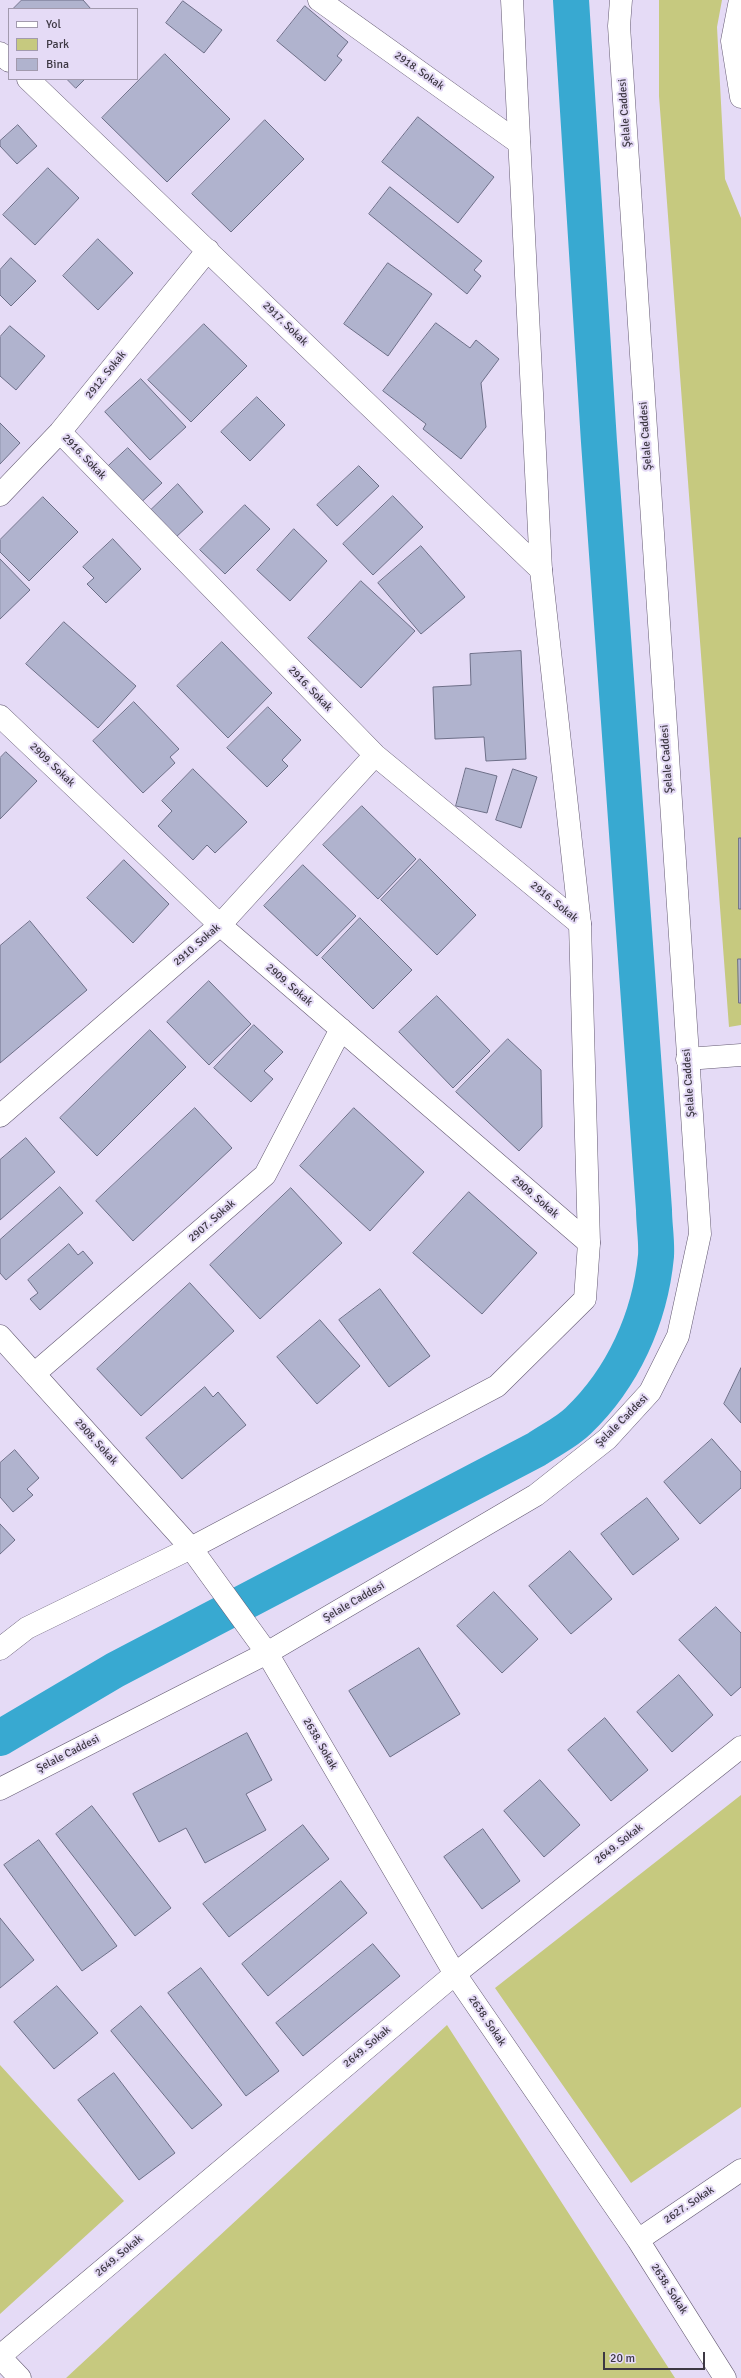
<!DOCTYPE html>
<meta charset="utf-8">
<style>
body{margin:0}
#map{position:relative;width:741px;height:2378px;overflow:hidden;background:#e5dbf6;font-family:Signika,sans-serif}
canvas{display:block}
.legend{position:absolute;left:8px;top:8px;width:130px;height:72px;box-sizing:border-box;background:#e5dbf6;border:1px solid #a29aae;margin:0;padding:5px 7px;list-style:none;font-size:12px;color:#3d3843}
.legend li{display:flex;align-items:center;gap:8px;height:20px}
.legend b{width:20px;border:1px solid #a29aae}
.scale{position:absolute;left:603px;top:2352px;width:102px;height:18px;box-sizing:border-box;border:2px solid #3d3843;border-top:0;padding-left:5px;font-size:12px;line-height:14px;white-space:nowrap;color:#3d3843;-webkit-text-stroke:3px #e5dbf6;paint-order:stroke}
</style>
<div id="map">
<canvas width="741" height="2378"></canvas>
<ul class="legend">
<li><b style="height:5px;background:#fff"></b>Yol</li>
<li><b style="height:11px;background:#c6c97f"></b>Park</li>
<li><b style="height:11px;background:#b0b3ce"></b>Bina</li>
</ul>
<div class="scale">20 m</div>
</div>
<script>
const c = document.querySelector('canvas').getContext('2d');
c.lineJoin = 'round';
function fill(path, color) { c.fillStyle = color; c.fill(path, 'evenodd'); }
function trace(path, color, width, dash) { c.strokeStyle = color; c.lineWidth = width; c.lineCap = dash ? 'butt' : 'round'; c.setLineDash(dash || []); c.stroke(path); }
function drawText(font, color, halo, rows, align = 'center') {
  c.font = font + ' Signika,sans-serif'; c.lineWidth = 4; c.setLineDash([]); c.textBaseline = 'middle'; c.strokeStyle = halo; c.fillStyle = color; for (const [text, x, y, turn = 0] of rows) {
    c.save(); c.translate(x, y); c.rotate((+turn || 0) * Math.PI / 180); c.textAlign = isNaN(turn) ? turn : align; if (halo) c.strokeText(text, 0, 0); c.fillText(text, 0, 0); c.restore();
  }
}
const green = new Path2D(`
 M659 0H722L717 27 725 179 741 218V1025L729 1027 659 96Z
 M741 1795V2107L631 2183 495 1988Z
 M447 2025 675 2378H66Z
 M0 2065 124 2201 0 2314Z`);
const canal = new Path2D(`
 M0 1738 115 1670 537 1449C550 1440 567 1432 578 1421 623 1378 650 1318 656 1256 657 1241 654 1225 654 1210L599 442 571 0`);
const building = new Path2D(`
 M22 0H83L91 9H13Z
 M183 1 222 30 204 53 166 23Z
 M305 6 348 42 337 56 342 60 325 81 277 41Z
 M165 54 230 119 167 182 102 118Z
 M67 79H85L76 88Z
 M418 117 494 177 458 223 382 162Z
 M265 120 304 159 231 232 192 194Z
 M18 125 37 146 17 164 0 146V141Z
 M48 168 79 198 35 245 3 215Z
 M390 187 482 261 474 270 481 276 467 294 369 214Z
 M98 239 133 273 98 310 63 276Z
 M11 258 36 281 11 306 0 295V270Z
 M388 263 432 294 388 356 344 324Z
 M436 323 470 348 476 340 499 359 481 383 486 427 461 459 423 429 426 424 383 391Z
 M204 324 247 366 191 422 148 380Z
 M10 326 45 356 16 390 0 376V337Z
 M141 379 186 427 150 460 105 412Z
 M257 397 285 425 250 461 221 432Z
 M0 423 20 443 0 464Z
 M128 448 162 483 136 507 103 471Z
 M359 466 379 486 337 526 317 505Z
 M178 484 203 512 175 538 150 511Z
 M393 496 423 527 373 575 343 544Z
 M43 497 78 532 29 581 0 552V540Z
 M245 505 270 529 225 574 200 550Z
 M294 529 327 561 290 601 257 570Z
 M113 539 141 569 106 603 87 584 94 578 83 567Z
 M421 546 465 597 421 634 378 583Z
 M0 559 30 590 0 619Z
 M361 581 415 631 361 688 308 638Z
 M64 622 136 686 98 728 26 664Z
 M222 642 272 693 228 738 177 686Z
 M521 651 526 759 486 761 484 737 435 739 433 687 471 685 470 654Z
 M134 702 179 749 170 757 175 763 143 793 93 741Z
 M268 707 301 740 282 760 288 766 267 787 227 748Z
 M6 752 37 781 0 819V758Z
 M466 768 497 776 487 813 456 806Z
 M193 769 247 822 215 853 207 845 193 860 158 826 172 811 162 801Z
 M513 769 537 777 521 828 496 820Z
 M362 806 416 859 378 899 323 845Z
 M739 838H741V909H739Z
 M420 859 476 915 437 955 381 900Z
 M124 860 169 904 133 943 87 898Z
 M303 865 356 916 317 956 264 906Z
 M360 918 412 970 373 1009 322 958Z
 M30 921 87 990 0 1063V946Z
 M738 959H741V1003H739Z
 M209 981 251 1024 209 1065 167 1022Z
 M437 996 490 1051 453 1088 399 1032Z
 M254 1025 283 1052 264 1071 273 1079 251 1102 214 1068Z
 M150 1030 186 1067 97 1156 60 1118Z
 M508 1039 541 1070 542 1127 519 1151 456 1092Z
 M195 1108 232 1148 133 1241 96 1201Z
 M354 1108 424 1172 370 1231 300 1166Z
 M26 1138 55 1172 0 1220V1160Z
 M60 1187 83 1213 6 1280 0 1273V1240Z
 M291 1188 342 1243 260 1319 210 1265Z
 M469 1192 537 1253 482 1314 413 1253Z
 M69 1244 78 1255 83 1251 93 1263 40 1310 30 1299 38 1293 28 1280Z
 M190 1283 234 1331 141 1416 97 1369Z
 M380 1289 430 1356 389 1387 339 1320Z
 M320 1320 360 1366 317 1404 277 1357Z
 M741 1368V1423L724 1404Z
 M205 1387 213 1397 218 1392 246 1425 182 1479 146 1438Z
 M712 1439 741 1472V1488L700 1524 664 1482Z
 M15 1450 39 1478 27 1489 33 1495 13 1512 0 1497V1463Z
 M647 1498 679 1539 633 1575 601 1534Z
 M0 1524 15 1540 0 1554Z
 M570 1551 612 1599 571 1634 529 1586Z
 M494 1592 538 1639 502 1673 457 1626Z
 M716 1607 741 1633V1687L731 1696 679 1640Z
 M419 1648 460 1714 390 1757 349 1691Z
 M679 1675 713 1715 672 1752 637 1712Z
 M605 1718 648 1770 611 1801 568 1750Z
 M247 1733 272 1780 246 1794 266 1830 205 1863 186 1828 159 1842 133 1794Z
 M540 1780 580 1825 544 1857 504 1811Z
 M92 1806 171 1908 135 1936 56 1834Z
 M303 1825 329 1859 229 1937 203 1904Z
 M483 1829 520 1881 482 1909 444 1857Z
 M39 1840 117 1946 82 1971 4 1865Z
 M341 1881 367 1913 268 1996 242 1964Z
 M0 1918 34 1960 0 1988Z
 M373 1944 400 1976 303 2056 276 2023Z
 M201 1968 279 2071 246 2096 168 1993Z
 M57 1986 98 2033 54 2069 14 2022Z
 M141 2006 222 2105 192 2129 111 2031Z
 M114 2073 175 2153 139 2180 78 2100Z`);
const minor = new Path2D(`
 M319 0 519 143
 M740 0 732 41 741 97
 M0 53 9 61
 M28 79 541 570
 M60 432 375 755 580 924
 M0 495 60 432 208 250
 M0 716 220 925 589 1243
 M687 1059 741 1055
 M0 1116 220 925 375 755
 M0 1336 191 1548 267 1653 455 1974 638 2240 725 2378
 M34 1374 265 1175 341 1029
 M638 2240 741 2170
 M0 2356 455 1974 741 1747
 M0 2357 20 2378`);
const tertiary = new Path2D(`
 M0 1649 27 1628 191 1548 497 1386 585 1299 589 1243 580 924 541 570 512 0
 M0 1789 267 1653 536 1495 607 1439 650 1392 678 1336 700 1234 619 26 621 0`);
const streetNames = [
 ["2918. Sokak",419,71,35],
 ["Şelale Caddesi",625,113,-94],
 ["2917. Sokak",285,324,44],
 ["2912. Sokak",106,375,-51],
 ["Şelale Caddesi",646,436,-94],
 ["2916. Sokak",84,457,46],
 ["2916. Sokak",310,689,46],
 ["Şelale Caddesi",667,759,-94],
 ["2909. Sokak",52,765,44],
 ["2916. Sokak",554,902,39],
 ["2910. Sokak",197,945,-41],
 ["2909. Sokak",289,985,41],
 ["Şelale Caddesi",689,1083,-94],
 ["2909. Sokak",535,1197,41],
 ["2907. Sokak",212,1221,-41],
 ["Şelale Caddesi",622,1421,-45],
 ["2908. Sokak",96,1442,48],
 ["Şelale Caddesi",354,1602,-30],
 ["2638. Sokak",320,1744,60],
 ["Şelale Caddesi",68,1754,-27],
 ["2649. Sokak",619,1844,-38],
 ["2638. Sokak",487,2021,56],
 ["2649. Sokak",367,2047,-40],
 ["2627. Sokak",689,2205,-34],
 ["2649. Sokak",119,2256,-40],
 ["2638. Sokak",669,2289,57]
];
fill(green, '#c6c97f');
trace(canal, '#38a9d1', 36);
fill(building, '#b0b3ce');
trace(building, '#6d6f88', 1);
trace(minor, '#655b73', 23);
trace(tertiary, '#655b73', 23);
trace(minor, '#fff', 22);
trace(tertiary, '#fff', 22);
drawText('11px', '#3d3843', '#e5dbf6', streetNames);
</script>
